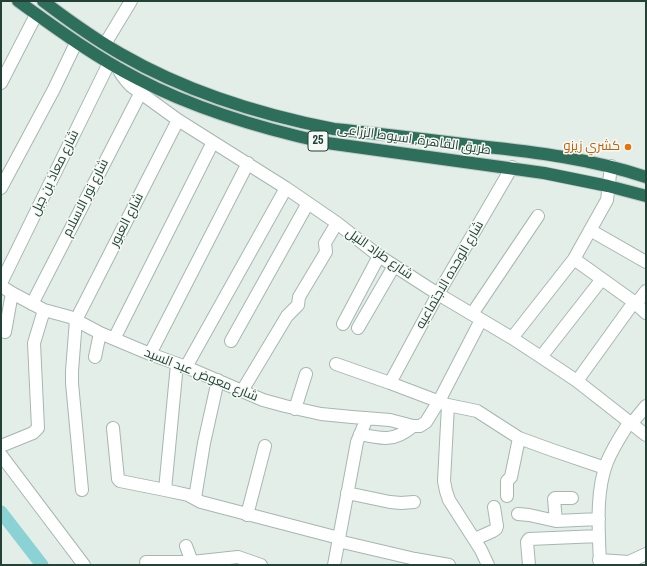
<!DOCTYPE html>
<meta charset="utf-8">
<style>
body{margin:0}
#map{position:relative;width:647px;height:566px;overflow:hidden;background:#e4eee9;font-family:"Archivo Narrow",sans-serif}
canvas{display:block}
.frame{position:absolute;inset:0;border:2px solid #234136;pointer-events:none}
</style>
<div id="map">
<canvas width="647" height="566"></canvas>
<div class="frame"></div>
</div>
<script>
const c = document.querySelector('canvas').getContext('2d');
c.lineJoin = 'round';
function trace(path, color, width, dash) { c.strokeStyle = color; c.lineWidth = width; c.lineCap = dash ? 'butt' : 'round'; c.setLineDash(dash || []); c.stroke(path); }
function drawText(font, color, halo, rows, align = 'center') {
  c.font = font + ' "Archivo Narrow",Cairo,sans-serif'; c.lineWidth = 3; c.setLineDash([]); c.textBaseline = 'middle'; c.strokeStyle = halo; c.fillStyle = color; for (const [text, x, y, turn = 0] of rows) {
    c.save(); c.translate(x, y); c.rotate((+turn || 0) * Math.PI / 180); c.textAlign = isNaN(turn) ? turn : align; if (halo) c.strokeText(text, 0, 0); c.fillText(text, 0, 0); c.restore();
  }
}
const canal = new Path2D(`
 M1 512 42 565`);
const minor = new Path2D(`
 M105 44 131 1
 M118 68C121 75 125 80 131 86L178 120 286 188 337 223 379 256 438 294 512 338 541 357 577 381 646 435
 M1 83 36 15
 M1 188 54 89 76 43
 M590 230 646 262
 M574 259 634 302 646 313
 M1 283 109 63
 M1 286 12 293 44 310 70 317 100 333 150 354 186 367 263 400 285 406 321 414 352 417 390 420 413 426H420L426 422 439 401 481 320
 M32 304 141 92
 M636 304 646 291
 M472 314 538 216
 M343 324 379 256
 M358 328 394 266
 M5 332 12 293
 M512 338 574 259 607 200 611 166
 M114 339 213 142
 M231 341 308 203
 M150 354 248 163
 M95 357 100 333
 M541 357 602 279
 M336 364 390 383 448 405 477 411 519 438 552 450 605 468
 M186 367 286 188
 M577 381 634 302
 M390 383 438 294 512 167
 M242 391 287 316 298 305 299 297 326 252 325 243 337 223
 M448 405 444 481 446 491 449 500 481 550 488 565
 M295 409 306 374
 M632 423 646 406
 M113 428 118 479 120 481 165 490 188 495 201 502 339 538
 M360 434C381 439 395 442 413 426
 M1 446 33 433 38 428 34 343 44 310
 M1 455 84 565
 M82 490 72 383V371L76 320 178 120
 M165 490 177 364
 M347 493 390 502 401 503 414 502
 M507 496V481L511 477 519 438
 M195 498 204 443 218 380
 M518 514 529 515 556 521 599 519
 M247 515 265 446
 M556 521 554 499 555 498H572
 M475 539 493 531 496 529 497 526 494 507
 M338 541 415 559 449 565
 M186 546 192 562
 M599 560 629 562 646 554
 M146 562H192L238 557 261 565
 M334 565 357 442 367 418
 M529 565 527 542 529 539 599 536
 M600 565C599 532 595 493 607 462 613 447 622 434 630 421`);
const highway = new Path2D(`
 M18 1C57 29 95 57 138 79 197 110 263 129 327 143L544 173 608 186 646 196
 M43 1C68 20 93 38 121 54 185 91 262 115 334 129 383 134 431 140 479 146 535 152 592 159 646 177`);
const markers = [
 [628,147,4,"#e8710a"]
];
const shields = [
 [318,141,20]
];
const shieldNames = [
 ["25",318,141]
];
const streetNames = [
 ["طريق القاهرة, اسيوط الزراعى",414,140,8],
 ["شارع معاذ بن جبل",55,173,-64],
 ["شارع نور الاسلام",86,198,-63],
 ["شارع العبور",127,220,-63],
 ["شارع طراد النيل",379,254,35],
 ["شارع الوحده الاجتماعيه",450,275,-60],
 ["شارع معوض عبد السيد",201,375,22]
];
const foodNames = [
 ["كشري زيزو",620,147]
];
trace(canal, '#8bd2d5', 13);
trace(minor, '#a6b7b0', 14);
trace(highway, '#c1cac7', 14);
trace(minor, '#fff', 12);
trace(highway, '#2d6f5a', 12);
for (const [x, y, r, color] of markers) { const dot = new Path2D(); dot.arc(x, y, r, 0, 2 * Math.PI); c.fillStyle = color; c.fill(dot); trace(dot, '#f5faf7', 1.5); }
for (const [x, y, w] of shields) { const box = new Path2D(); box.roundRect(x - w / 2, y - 10, w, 20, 3); c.fillStyle = '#f5faf7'; c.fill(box); trace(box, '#234136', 1); }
drawText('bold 12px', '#234136', null, shieldNames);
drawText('13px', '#234136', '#f5faf7', streetNames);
drawText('13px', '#c56008', '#f5faf7', foodNames, 'right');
</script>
